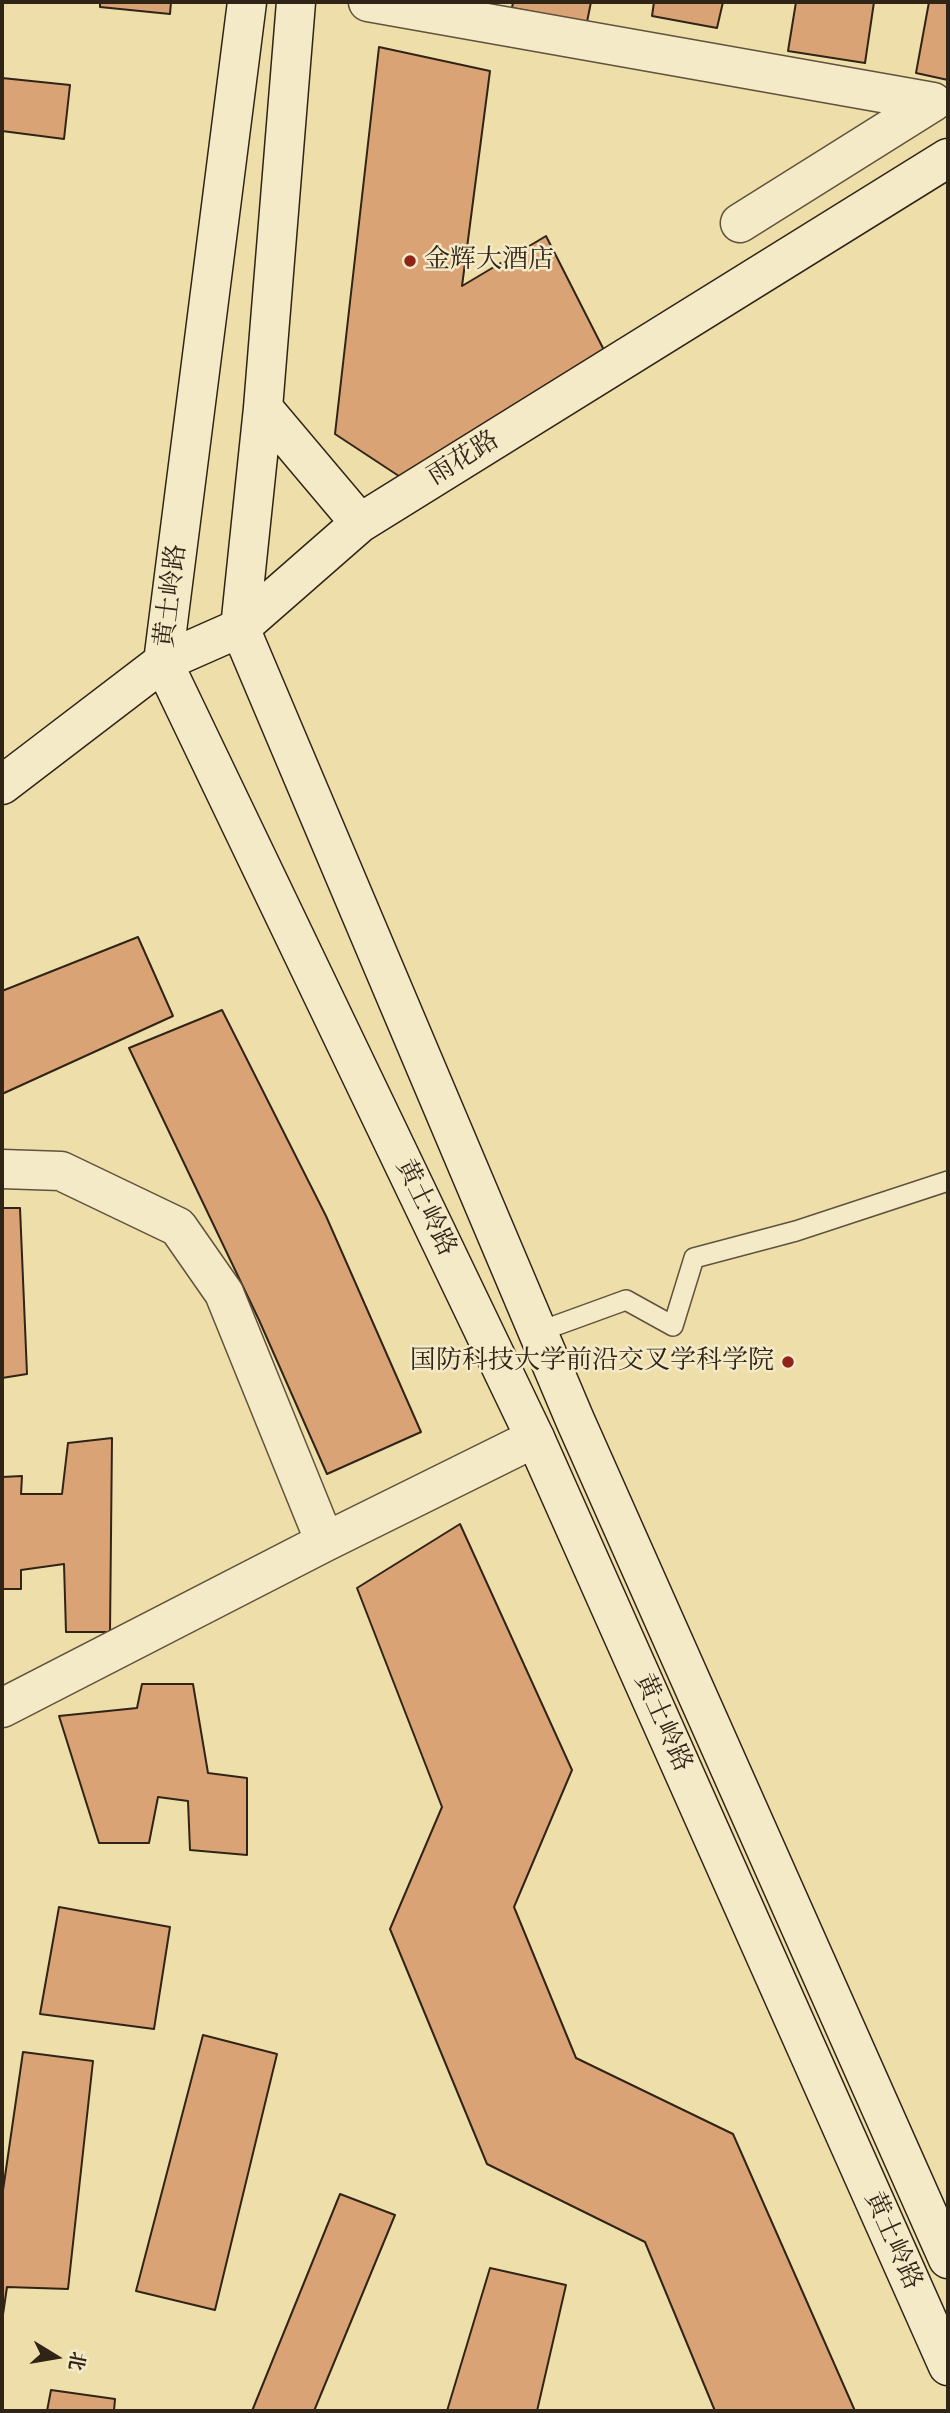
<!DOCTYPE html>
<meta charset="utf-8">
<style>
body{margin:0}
#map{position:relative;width:950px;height:2413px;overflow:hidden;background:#eedeaa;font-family:"Libre Bodoni","Noto Serif SC",serif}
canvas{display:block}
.frame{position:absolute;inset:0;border:4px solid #302417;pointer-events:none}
.north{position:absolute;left:21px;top:2322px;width:70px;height:70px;-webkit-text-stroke:5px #f4eac8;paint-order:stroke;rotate:101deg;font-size:19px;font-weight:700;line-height:28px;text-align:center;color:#302417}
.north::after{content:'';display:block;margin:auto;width:24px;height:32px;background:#302417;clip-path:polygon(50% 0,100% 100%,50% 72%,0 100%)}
</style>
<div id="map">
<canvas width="950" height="2413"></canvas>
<div class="frame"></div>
<div class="north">北</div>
</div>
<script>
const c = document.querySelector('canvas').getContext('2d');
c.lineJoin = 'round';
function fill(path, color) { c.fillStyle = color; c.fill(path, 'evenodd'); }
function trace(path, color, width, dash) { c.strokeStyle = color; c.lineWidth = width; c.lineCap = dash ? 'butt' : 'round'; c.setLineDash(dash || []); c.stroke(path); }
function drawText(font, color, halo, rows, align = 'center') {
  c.font = font + ' "Libre Bodoni","Noto Serif SC",serif'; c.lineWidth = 5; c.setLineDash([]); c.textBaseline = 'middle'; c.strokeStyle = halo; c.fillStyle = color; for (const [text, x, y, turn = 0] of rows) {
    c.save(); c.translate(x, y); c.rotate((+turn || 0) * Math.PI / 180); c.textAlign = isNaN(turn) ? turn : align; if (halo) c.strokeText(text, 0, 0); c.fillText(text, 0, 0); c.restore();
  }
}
const building = new Path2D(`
 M100 2H171L170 14 100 7Z
 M513 2H591L587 22 512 8Z
 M654 2H723L717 28 652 16Z
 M796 2H874L865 63 788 51Z
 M929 2H948V80L916 73Z
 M379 47 490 71 462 286 546 236 608 358 411 484 335 434Z
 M2 78 70 85 64 139 2 131Z
 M138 937 173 1016 2 1094V991Z
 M222 1010 326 1216 421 1432 327 1474 259 1320 129 1048Z
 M2 1208H20L27 1374 2 1378Z
 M112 1438 110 1632H66L64 1564 21 1570V1589H2V1477L22 1476 21 1494H62L68 1443Z
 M460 1524 572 1770 514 1907 576 2058 733 2134 855 2411H715L645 2242 487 2164 390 1929 442 1807 357 1588Z
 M142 1684H193L208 1773 247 1778V1855L190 1850 188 1801 158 1797 149 1843H99L59 1716 137 1708Z
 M59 1907 170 1927 154 2029 40 2014Z
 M203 2035 277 2054 215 2310 136 2291Z
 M23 2052 93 2061 68 2289 7 2287 2 2321V2197Z
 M340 2194 395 2215 314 2411H252Z
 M490 2268 566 2285 537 2411H447Z
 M51 2390 115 2399 114 2411H47Z`);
const lane = new Path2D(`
 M538 1332 626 1300 673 1326 694 1258 796 1231 948 1181`);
const street = new Path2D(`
 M368 2 933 102 740 223
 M2 1169 61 1171 178 1227 224 1293 325 1542
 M2 1708 325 1542 535 1438`);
const secondary = new Path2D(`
 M247 2 163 662 535 1438 948 2366
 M296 2 263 408 240 628 575 1420 948 2259
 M263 408 360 523
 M2 785 163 662 240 628 360 523 948 158`);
const markers = [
 [410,261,7,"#8f2418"],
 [788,1362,7,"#8f2418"]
];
const poiNames = [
 ["金辉大酒店",424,261],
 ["国防科技大学前沿交叉学科学院",774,1362,"right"]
];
const streetNames = [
 ["雨花路",464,459,-32],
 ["黄土岭路",172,596,-83],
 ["黄土岭路",425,1208,64],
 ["黄土岭路",662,1723,66],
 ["黄土岭路",892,2241,66]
];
fill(building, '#daa375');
trace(building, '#302417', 2);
trace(lane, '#60523c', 22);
trace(street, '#60523c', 41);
trace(secondary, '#302417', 41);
trace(lane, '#f4eac8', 19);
trace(street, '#f4eac8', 38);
trace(secondary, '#f4eac8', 38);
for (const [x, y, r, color] of markers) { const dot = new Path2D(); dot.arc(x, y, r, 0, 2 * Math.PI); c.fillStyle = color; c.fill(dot); trace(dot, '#f4eac8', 2.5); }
drawText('26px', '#302417', '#f4eac8', poiNames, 'left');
drawText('26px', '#302417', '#f4eac8', streetNames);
</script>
